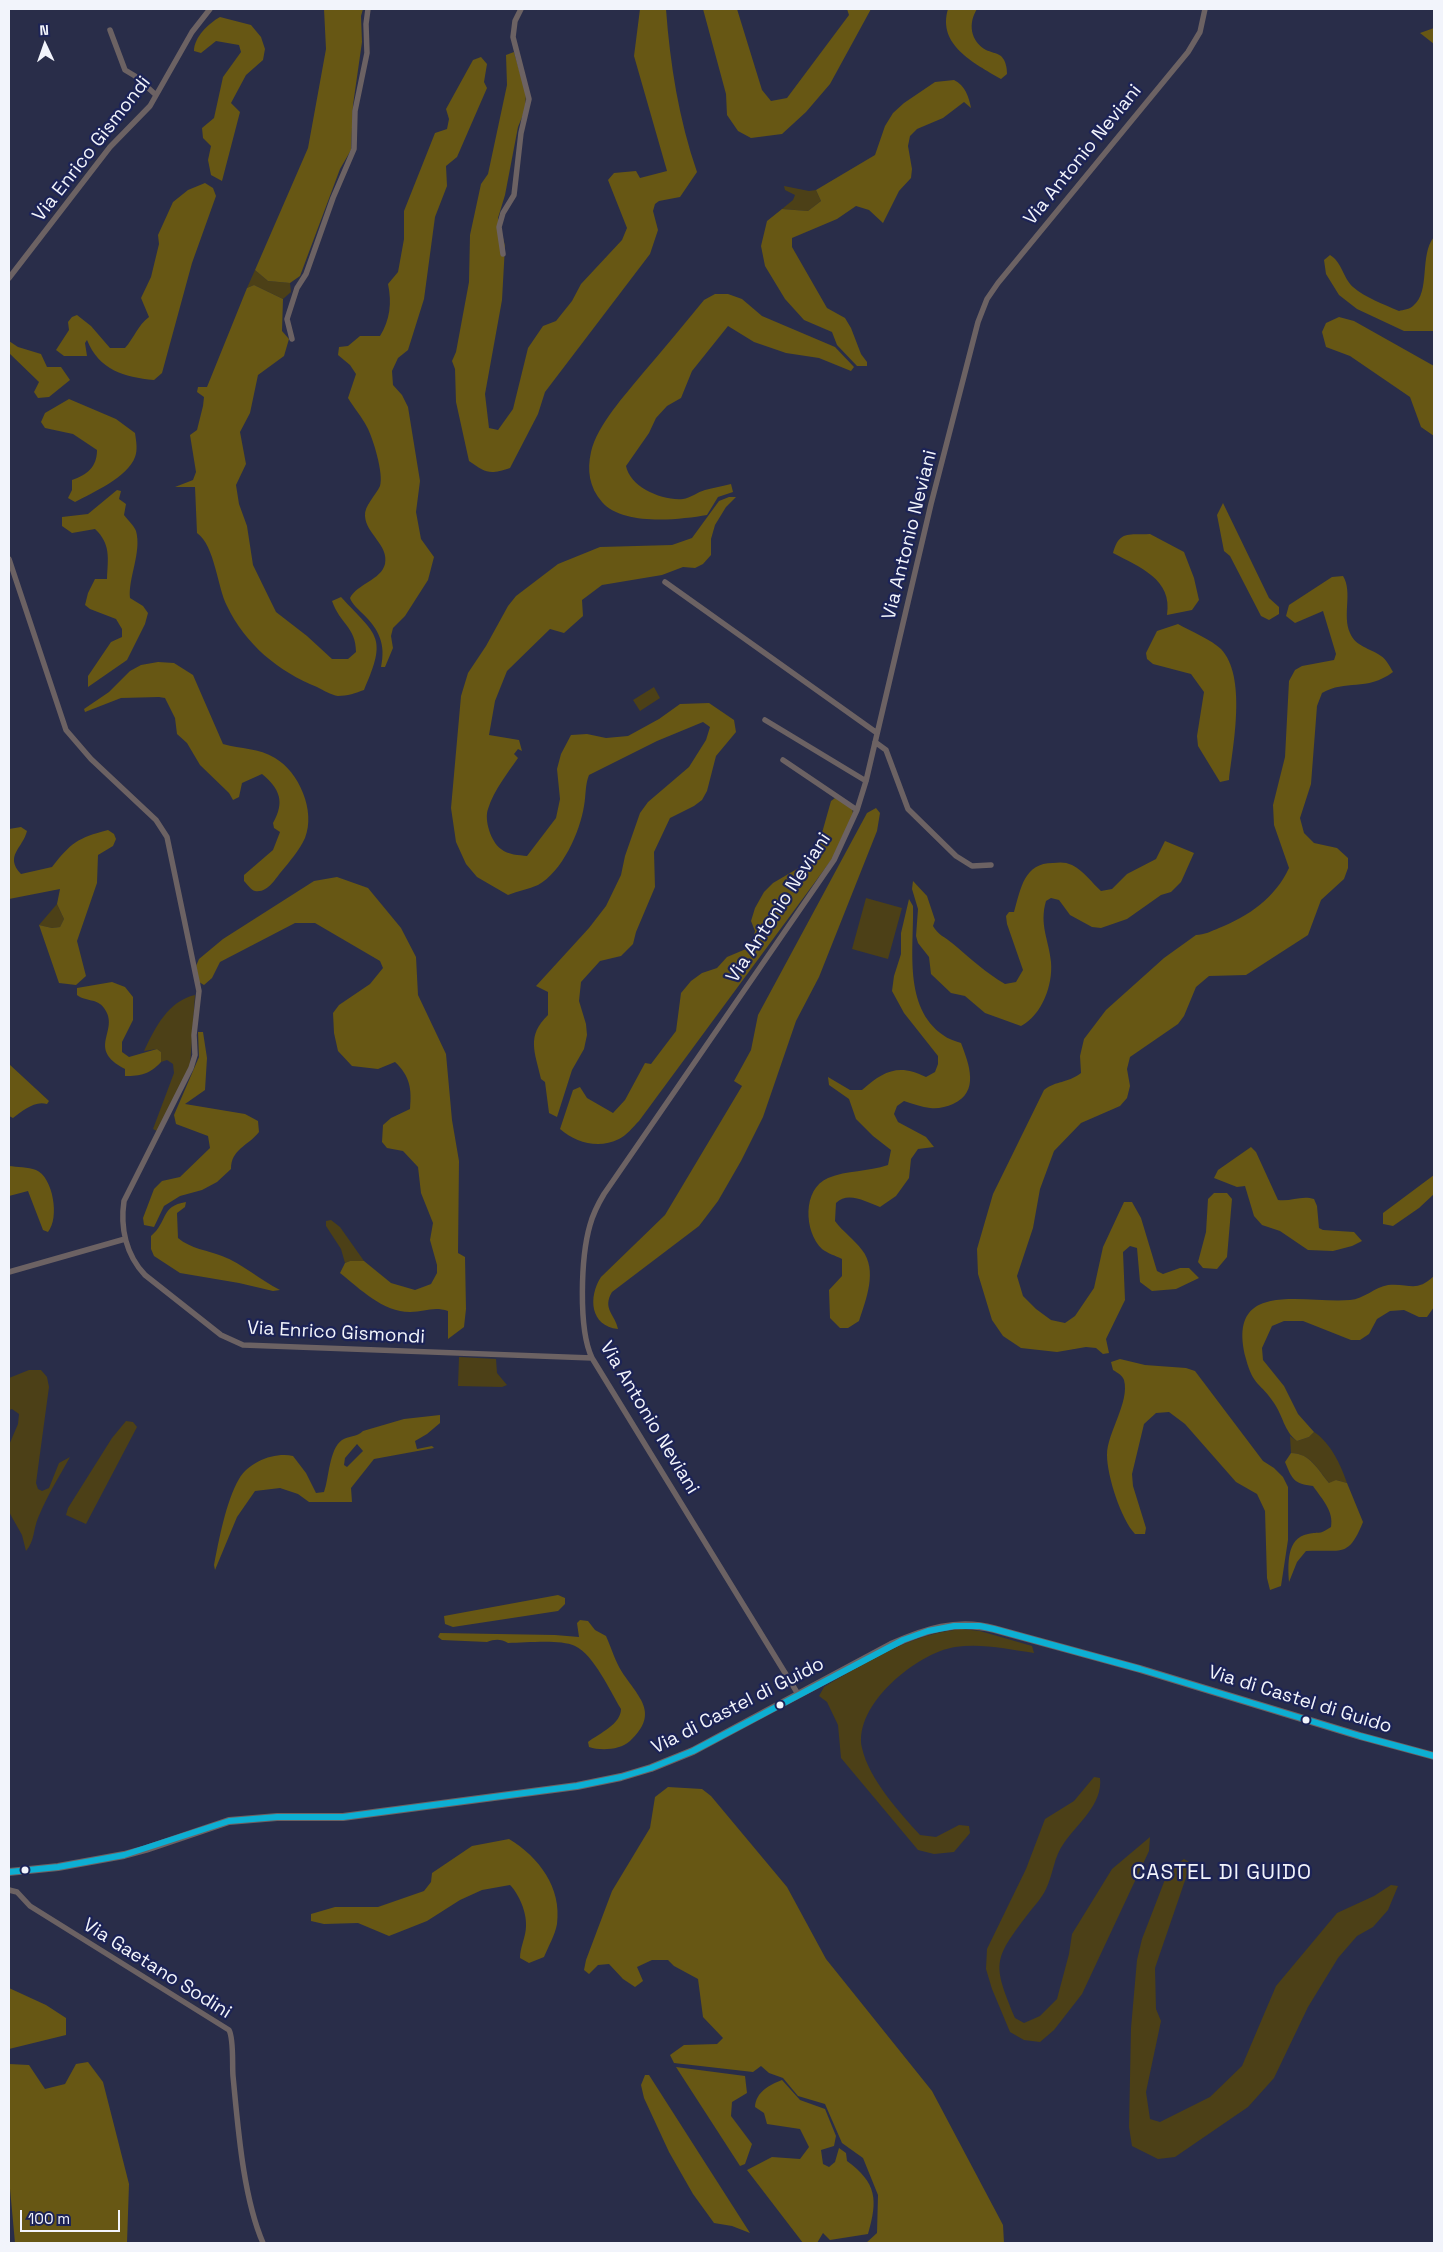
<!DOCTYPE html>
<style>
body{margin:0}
#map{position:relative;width:1443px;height:2252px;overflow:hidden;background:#292d49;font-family:"Space Grotesk",sans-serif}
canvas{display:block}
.frame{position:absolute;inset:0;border:10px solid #f2f4fb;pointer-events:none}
.north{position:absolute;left:20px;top:20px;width:50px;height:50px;-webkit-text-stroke:4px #1c2356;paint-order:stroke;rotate:357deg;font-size:14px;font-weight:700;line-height:20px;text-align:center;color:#f2f4fb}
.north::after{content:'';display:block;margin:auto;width:18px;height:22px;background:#f2f4fb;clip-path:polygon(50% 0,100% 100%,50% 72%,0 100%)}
.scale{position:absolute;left:20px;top:2210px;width:100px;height:22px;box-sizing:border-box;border:2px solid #f2f4fb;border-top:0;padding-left:6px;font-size:15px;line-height:18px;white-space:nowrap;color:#f2f4fb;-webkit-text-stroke:4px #1c2356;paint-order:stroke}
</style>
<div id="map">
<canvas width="1443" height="2252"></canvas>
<div class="frame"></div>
<div class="north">N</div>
<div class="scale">100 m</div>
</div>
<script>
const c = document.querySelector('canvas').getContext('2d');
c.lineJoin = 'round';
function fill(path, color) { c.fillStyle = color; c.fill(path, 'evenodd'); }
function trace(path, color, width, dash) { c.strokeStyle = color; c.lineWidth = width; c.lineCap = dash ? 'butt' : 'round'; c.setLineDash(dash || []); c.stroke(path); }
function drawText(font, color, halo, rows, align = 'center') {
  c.font = font + ' "Space Grotesk",sans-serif'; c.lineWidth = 4.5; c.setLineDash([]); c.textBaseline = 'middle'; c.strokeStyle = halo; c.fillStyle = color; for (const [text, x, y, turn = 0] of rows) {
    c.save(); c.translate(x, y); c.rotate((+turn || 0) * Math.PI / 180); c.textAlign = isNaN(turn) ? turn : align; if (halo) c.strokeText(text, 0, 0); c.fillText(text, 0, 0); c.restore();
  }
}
const green = new Path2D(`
 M784 186 809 191 816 190 821 201 808 211 782 209 793 200 795 195 785 190Z
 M255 270 268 281 290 283 291 292 283 299 254 285 247 288Z
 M654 687 660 698 640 711 633 700Z
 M866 898 902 908 888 959 852 949Z
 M57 904 64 919 60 927 52 928 39 925Z
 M195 995 190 1066 157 1131 153 1129 174 1073 173 1064 167 1060 161 1062V1052L157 1049 144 1051C155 1028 168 1001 195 995Z
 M331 1220 340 1227 364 1261H350L345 1263 341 1249 326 1226V1221Z
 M459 1357 496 1359 497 1373 507 1385 502 1387 458 1386Z
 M29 1370H41L47 1377 49 1387 36 1483 38 1489 42 1491 49 1488 59 1463 70 1457C59 1477 47 1496 38 1518 33 1530 35 1540 26 1551L22 1535 9 1512V1445L18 1424 19 1414 12 1409 9 1410V1378Z
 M126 1421 133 1422 137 1427 86 1524 66 1515 68 1508 112 1438Z
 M1314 1432C1330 1442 1341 1465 1347 1483L1336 1480 1330 1484C1318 1470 1310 1453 1291 1453L1290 1436 1297 1441 1309 1437Z
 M962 1629 980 1631 1032 1646 1034 1653C1008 1649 981 1643 955 1647 917 1653 853 1705 862 1748 869 1779 899 1812 920 1835L936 1837 959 1825 969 1826 970 1833 954 1852 934 1854 918 1850 841 1758 838 1725 827 1702 819 1696 824 1687C868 1661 910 1634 962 1629Z
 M1094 1777 1100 1778C1103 1804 1078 1823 1064 1843 1054 1856 1053 1875 1046 1889 1042 1898 1034 1906 1028 1914 992 1961 993 1964 1015 2018L1024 2023 1040 2016 1057 1999 1069 1954 1072 1934 1112 1869 1150 1837 1149 1851 1082 1994 1054 2030 1040 2042 1024 2040 1010 2032 992 1989 986 1969 987 1949 1026 1869 1045 1819 1074 1801Z
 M1184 1859 1191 1863 1155 1968 1156 2009 1161 2021 1146 2092 1150 2119 1160 2122 1210 2097 1242 2066 1276 1986 1337 1913 1374 1896 1391 1885 1398 1886 1388 1910 1373 1927 1357 1936 1338 1958 1308 2007 1274 2078 1248 2107 1175 2157 1158 2159 1132 2146 1129 2127 1131 2028 1137 1960 1142 1939 1164 1882 1173 1867Z`);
const forest = new Path2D(`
 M324 9H363L361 16 362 42 353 105 351 150 340 169 300 276 290 283 268 281 255 270 308 148 326 49Z
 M640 9H666C670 64 679 120 697 172L680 197 659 201 655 204 653 211 658 230 650 254 545 392 538 414 510 468C489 475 486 473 469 461L456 402 455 369 452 361 456 352 469 282 470 235 481 184 488 174 507 85 506 55 514 52 526 94 525 110 518 127 505 195 498 218 505 246 502 300 485 394 489 428 498 430 513 409 528 348 543 326 556 321 572 301 581 284 622 240 627 228 608 180 614 173 636 171 640 178 667 171 634 56Z
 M703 9H737L762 90 771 101 787 98 849 15 847 9H871L830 84 806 112 782 134 751 138 738 131 727 115 726 94Z
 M948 9H977C968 23 970 41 986 50 990 52 997 53 1001 56 1006 61 1007 68 1007 74L1001 79C974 63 937 45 948 9Z
 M220 17 251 25 261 37 265 49 263 60 246 75 231 103 240 112 222 181 211 175 208 160 211 146 203 138 202 128 214 118 223 77 241 52 239 45 216 41 201 53 194 51C194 37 209 23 220 17Z
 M1434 28V44L1420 33Z
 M481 57 487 64 484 82 487 88 457 157 446 166 447 186 435 217 424 299 408 350 398 358 392 371 393 385 402 395 408 407 420 481 416 512 421 539 434 557 428 580 405 616 393 628 391 636 393 648 385 667H381C386 644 379 629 362 613 358 609 352 604 350 598 357 584 381 580 385 564 389 545 366 534 365 516 364 506 376 495 380 486 384 474 373 438 367 427 362 417 354 408 348 398L356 374 350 365 338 355 339 347 348 346 360 336H380C390 320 392 303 388 284L398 272 404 239V211L435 133 447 129 449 119 446 109 473 60Z
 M954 80C965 85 969 97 971 108L964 102 943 118 917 129 910 136 908 146 912 169 911 178 899 191 883 223 869 210 856 206 837 219 792 238V247L827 308 845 318 851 328 861 354 867 362V366H857L837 345 832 332 804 320 785 299 765 266 761 246 767 221 782 209 808 211 821 201 816 190 875 155 885 126 893 113 904 103 935 82Z
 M205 183 213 188 216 196 192 263 162 373 154 380C124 377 99 370 87 340L85 343 87 356H64L56 350 69 330 68 322 72 317 77 315 91 326 110 348H125C134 338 138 325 149 317L141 298 151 277 159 244 158 235 173 202 188 190Z
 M1434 237V331H1404L1357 309 1339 295 1326 274 1324 260 1330 255C1342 262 1343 278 1353 287 1366 298 1383 304 1399 311 1403 310 1410 309 1413 306 1431 292 1419 255 1434 237Z
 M254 285 283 299 282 331 289 339 284 356 258 375 250 413 240 432 246 464 236 485 239 504 247 526 253 565 276 612 307 636 332 659H348L356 652C356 627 340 624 332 601L341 597C377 636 388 636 364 690 356 693 347 696 338 696 331 695 323 690 317 687 279 672 245 644 227 606 217 586 215 546 197 533L195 487H175L193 480 196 472 190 435 197 430 203 406 204 397 197 392 198 387H207L247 288Z
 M715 294H728L742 299 762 316 835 347 854 367 851 371 819 358 786 353 754 342 728 326 692 371 681 398 667 406 656 418 649 433 626 466C630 487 662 501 683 499 690 498 698 492 705 490 713 488 723 486 731 484L733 492 718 497 707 515C678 520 623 526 602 502 589 487 587 470 591 452 597 425 626 394 643 373 664 349 684 324 704 300Z
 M1339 317 1354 321 1434 366V436L1421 427 1410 397 1350 356 1326 347 1322 332 1326 323Z
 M9 341 18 347 41 354 47 367H61L70 380 49 397 38 398 34 392 39 382 9 353Z
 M69 399 116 419 135 433C136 440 138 450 135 457 128 477 92 493 75 502L68 498 72 490V480C87 475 97 467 97 450L73 434 45 428 41 422 45 413Z
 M117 490 121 491 119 499 126 504 124 515C128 520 134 526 136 531 142 552 128 578 130 598L143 606 148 613 145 624 127 660 88 687V676L111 642 122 637V629L116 619 90 609 85 605 88 593 95 579H107C108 558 111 544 95 529L72 533 62 526V517L88 514Z
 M729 497H736L726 507 715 525 711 539V555L703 564 695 568 683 567 662 575 602 585 582 600 583 616 564 633 550 629 507 671 495 701 489 735 519 740 522 751 518 749 514 754 518 758C507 774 494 790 488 809 484 820 491 842 501 849 508 855 519 855 527 856L556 818 560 799 557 769 561 754 571 735 587 734 606 738 628 736 659 719 680 704 709 703 734 720 736 732 716 756 707 791 702 800 694 806 670 818 654 852 655 887 636 932 633 944 621 956 600 961 581 982 579 1001 586 1024 587 1035 584 1049 572 1070 557 1117 549 1113 545 1082 541 1079C535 1052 526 1036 548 1015V992L536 986 589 928 606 906 621 875 625 856 640 813 648 802 689 767 706 740 710 727 703 722 657 741 589 775C585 785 586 795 584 806 580 832 562 872 538 885 529 889 518 891 508 895L477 877 466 864 456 842 451 808 461 696 468 673 486 646 508 606 516 596 558 564 600 547 672 545 692 538 719 501Z
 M1223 503 1269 598 1279 607V614L1269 620 1261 616 1230 556 1224 551 1217 515Z
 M1150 534 1184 552 1194 578 1199 600 1192 610 1167 615C1173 579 1139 567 1113 553 1119 530 1129 535 1150 534Z
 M1343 576C1353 592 1342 615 1350 633 1356 647 1370 648 1381 656 1386 659 1390 667 1393 672 1366 692 1346 679 1322 693L1317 706 1311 784 1300 818 1304 833 1314 843 1337 848 1348 858V868L1344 879 1321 900 1308 935 1246 975 1209 976 1196 987 1184 1016 1178 1024 1130 1057 1127 1069 1130 1086 1127 1098 1120 1106 1081 1123 1054 1151 1040 1189 1033 1228 1017 1276 1023 1296 1036 1309 1051 1320 1065 1323 1075 1316 1094 1288 1103 1247 1124 1202H1132L1141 1218 1157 1271 1163 1274 1180 1268H1189L1199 1278 1176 1289 1152 1291 1140 1282 1137 1248 1130 1246 1123 1252 1125 1300 1106 1339 1109 1353 1103 1354 1096 1348 1086 1347 1057 1352 1021 1348 1003 1336 992 1320 978 1274 977 1249 993 1194 1044 1090C1057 1080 1066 1084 1081 1073L1080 1056 1084 1039 1106 1010 1164 958 1196 935C1204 935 1212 931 1219 928 1249 916 1275 898 1289 868L1274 825 1273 805 1285 757 1289 681 1295 670 1302 666 1334 660 1336 654 1323 611 1295 623 1286 616 1289 605 1332 577Z
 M1178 624C1190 631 1212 640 1221 649 1247 677 1233 745 1229 780L1220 782 1198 746 1197 736 1204 692 1191 674 1153 664 1147 659 1146 653 1157 631Z
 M158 662 174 663 193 675 223 744C241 749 259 748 275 758 299 772 316 811 305 838 299 851 290 861 281 872 275 879 268 893 255 891 251 890 247 884 244 881V875L273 850 280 832 274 828 273 823C285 802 280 789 262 774L242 783 239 797 233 800 229 793 200 765 187 743 177 734 175 718 165 698 159 697 121 698 85 712 84 709 109 692 130 671 141 665Z
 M835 798 852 808 853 814 832 859 639 1121C633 1127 626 1136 619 1139 599 1149 576 1143 560 1129L573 1090 580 1087 587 1098 613 1113 625 1100 645 1063 651 1064 676 1031 681 993 691 981 702 973 717 968 727 957 746 949 753 939 755 931 751 921 755 908 764 892 773 883 802 866 820 840 831 801Z
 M876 808 880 813 877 831 819 977 796 1021 763 1117 741 1161 718 1201 699 1226 612 1292C602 1309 615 1314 618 1329 590 1326 588 1297 601 1277L665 1215 742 1086 734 1081 751 1050 758 1015 867 813Z
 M21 827 27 831C23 848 4 856 21 874L52 867C71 843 77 838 108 830L114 834 116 839 113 846 98 855 97 883 77 941 86 976 76 985 59 983 39 925 52 928 60 927 64 919 57 904 60 889 9 899V829Z
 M1165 841 1194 853 1181 882 1171 892 1161 895 1127 919 1101 928 1092 927 1070 915 1059 900 1051 898 1046 901C1039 925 1049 940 1051 962 1053 985 1042 1015 1021 1026L985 1013 965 996 951 993 931 974 929 957 918 943 916 936 918 909 912 889 913 881 927 896 935 920 933 926C938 935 945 937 952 943 970 958 986 973 1005 984L1016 982 1023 970 1007 924 1006 916 1009 912H1014C1021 888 1024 863 1053 863 1060 862 1066 862 1072 865 1084 871 1092 883 1101 891L1112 889 1127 874 1156 859Z
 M337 877 368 888 401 928 416 957 418 995 446 1054 452 1120 459 1161 458 1253 465 1257 466 1309 464 1327 448 1339V1311C433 1306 425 1312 410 1312 383 1312 360 1289 340 1273L345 1263 350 1261H364L391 1283 415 1290 431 1284 437 1273V1265L430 1240 433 1223 421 1193 418 1167 403 1151 387 1148 382 1142 383 1125 391 1118 410 1109C412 1089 410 1076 395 1062L378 1069 352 1066 338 1051 334 1033 333 1013 339 1005 370 984 383 968 380 961 315 923H295L220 962 212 978 204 985 199 982 196 966 199 959 223 939 314 881Z
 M909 899 913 906C914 949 903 1007 943 1035 948 1039 955 1041 961 1043 969 1064 980 1092 953 1104 946 1107 938 1109 930 1108 922 1107 913 1104 904 1101L897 1106 894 1114 898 1122 926 1137 934 1147 918 1149 911 1159 909 1178 896 1196 880 1207C866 1202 848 1191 836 1203L835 1221C843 1232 854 1239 862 1250 878 1270 866 1300 859 1321L848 1328H840L830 1318 829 1290 842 1276V1259C836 1256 827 1253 822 1249 804 1232 802 1189 828 1178 847 1170 868 1172 888 1165L891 1150 873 1136 856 1119 849 1099 829 1085 828 1077 850 1090H862C883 1071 899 1063 926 1077L935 1072 938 1064V1056L904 1013 892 991 894 976 901 954V933Z
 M112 982 125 987 133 997V1020L122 1042V1052L129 1057 157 1049 161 1052V1062C150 1074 141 1076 125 1076V1069C85 1048 121 1031 104 1008 97 998 86 1002 77 995V988Z
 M198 1032H203L207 1058 205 1090 185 1104 245 1114 258 1121 259 1132C248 1146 231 1149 231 1169L217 1182 202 1190 180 1196 164 1206 154 1227 144 1225 143 1218 154 1189 162 1181 180 1177 210 1148 208 1136 176 1124 174 1115 199 1057Z
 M9 1064 49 1101 47 1104C35 1100 22 1111 13 1118L9 1116Z
 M1251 1147 1256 1152 1278 1200C1291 1202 1301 1195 1314 1199L1317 1206 1319 1228 1323 1230 1354 1232 1362 1241 1352 1246 1333 1251 1308 1250 1280 1231 1262 1225 1254 1216 1245 1186 1237 1187 1214 1178 1218 1170Z
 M9 1166C17 1167 28 1167 36 1170 53 1177 60 1218 48 1232L43 1230 28 1191 9 1196Z
 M1434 1175V1194L1419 1208 1393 1226 1383 1224V1213Z
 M1214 1193H1227L1232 1199 1227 1257 1217 1269 1203 1268 1198 1262 1206 1232 1208 1199Z
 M186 1202 185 1207 177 1213 178 1238C191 1249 207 1250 222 1256 243 1264 260 1280 280 1290L273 1291 239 1283 180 1273 154 1256 151 1249V1236C168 1222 160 1206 186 1202Z
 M1434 1276V1307L1427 1317H1419L1404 1310 1390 1311 1377 1319 1369 1334 1360 1340H1351L1303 1321H1284L1272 1326 1262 1348 1263 1360 1284 1386 1298 1414 1314 1432 1309 1437 1297 1441C1284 1431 1283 1416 1274 1403 1261 1383 1253 1386 1246 1359 1225 1278 1304 1304 1350 1300 1364 1299 1375 1287 1388 1285 1410 1283 1416 1293 1434 1276Z
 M1120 1359 1145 1365 1186 1368 1195 1371 1263 1461 1274 1468 1283 1477 1288 1487V1540L1281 1586 1270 1590 1267 1578 1265 1511 1257 1494 1236 1482 1185 1424 1169 1412 1156 1413 1144 1424 1132 1474 1133 1486 1146 1528 1145 1534H1135C1121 1519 1107 1476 1107 1455 1107 1433 1130 1402 1124 1380 1122 1375 1118 1373 1113 1370L1111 1362Z
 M440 1415V1423L427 1434 415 1441 417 1449 432 1446 434 1448 374 1459 351 1488 352 1502H309L298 1494 280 1488 255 1491 237 1517 215 1570 214 1565C219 1540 226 1501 239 1479 249 1462 274 1452 293 1456L306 1473 316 1493 324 1492C329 1479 329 1449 342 1440 348 1436 357 1437 363 1431L404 1419ZM357 1444 363 1451 347 1467 344 1465 345 1458Z
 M1291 1453C1310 1453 1318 1470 1329 1483L1336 1480 1347 1483 1363 1522C1348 1559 1342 1549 1306 1551L1297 1562 1289 1582C1288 1565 1286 1538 1308 1534 1321 1531 1317 1536 1331 1527 1334 1511 1322 1499 1313 1486 1294 1484 1292 1479 1285 1462Z
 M558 1595 565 1598V1604L558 1611 453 1627 445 1624 444 1616Z
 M580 1620 588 1621 595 1630 606 1636C611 1647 615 1661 622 1672 639 1698 660 1713 630 1741 620 1750 601 1751 589 1747L588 1742C600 1733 621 1724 621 1709 610 1691 594 1655 575 1646 559 1639 527 1643 508 1643 501 1639 495 1639 487 1642L442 1640 438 1637 440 1633 555 1635 579 1637 577 1623Z
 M668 1787 702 1789 711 1796 787 1887 826 1959 932 2091 1003 2225 1004 2243H866L877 2233 878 2195 863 2158 842 2143 825 2104 798 2096 783 2078 769 2073 761 2066 753 2072 674 2063 670 2055 684 2045 717 2044 723 2038 703 2017 698 1979 674 1966 668 1960H652L637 1967 643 1981 635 1987 623 1979 609 1964 598 1965 589 1974 584 1970 586 1960 612 1891 650 1828 655 1797Z
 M509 1839C539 1857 562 1888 557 1924 555 1935 548 1947 544 1957L529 1963 520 1958C520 1947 526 1937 526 1926 527 1913 519 1894 510 1885L482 1890 460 1900 427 1921 389 1936 358 1923 324 1924 311 1921V1914L335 1907H378L424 1891 431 1882 432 1873 472 1846Z
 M9 1988 46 2005 66 2018V2035L9 2049Z
 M88 2062 103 2082 129 2184 127 2243H15L9 2178V2064L29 2065 45 2089 65 2084 76 2064Z
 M676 2067 745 2076 747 2093 732 2102 731 2116 752 2144 745 2164 740 2166Z
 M645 2075H649L750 2233 732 2226 714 2223 693 2194 669 2152 644 2098 641 2085Z
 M782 2080 800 2100 825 2109 836 2136 834 2146 821 2150 823 2164 829 2167 835 2162 839 2148 846 2153 847 2161C877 2183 878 2200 868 2234L830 2240 823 2233 817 2243H803L747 2170 772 2157 800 2159 809 2147 800 2129 767 2124 764 2113 755 2107C756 2092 769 2085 782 2080Z`);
const minor = new Path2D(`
 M110 30 125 70 135 76 156 95
 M503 254 499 227 503 213 514 195 521 133 529 99 513 37 515 21 521 9
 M9 278 110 147 150 106 192 32 210 9
 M292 339 287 319 297 288 306 274 333 198 354 149 355 111 367 53 366 24 368 9
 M9 559 66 730 91 759 156 820 167 837 199 991 194 1035 195 1055 191 1068 124 1201C120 1228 126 1255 145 1275L221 1335 243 1345 592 1358
 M665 582 877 733
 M765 720 866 781
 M875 742 886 750 908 809 956 856 972 866 991 865
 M783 760 857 810
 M9 1272 125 1239
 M798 1694 592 1358C578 1329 581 1256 590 1225 593 1214 598 1204 604 1194L834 860 857 810 866 781 931 504 978 322 987 299 998 283 1188 52 1200 32 1205 9
 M9 1890 17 1892 30 1906 229 2030C234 2039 232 2065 233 2076 238 2127 243 2197 263 2243`);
const tertiary = new Path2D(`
 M9 1872 58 1867 124 1855 146 1849 229 1821 277 1817H343L577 1786 621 1777 651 1768 693 1751 891 1645C924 1630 957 1619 994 1629L1140 1669 1360 1736 1434 1756`);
const bus1 = new Path2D(`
 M9 1872 58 1867 124 1855 229 1821 277 1817H343L577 1786 621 1777 651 1768 693 1751 903 1640 928 1631 954 1626H980L994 1629 1140 1669 1360 1736 1434 1756`);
const markers = [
 [780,1705,4.5,"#f2f4fb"],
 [1306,1720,4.5,"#f2f4fb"],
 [25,1870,4.5,"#f2f4fb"]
];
const streetNames = [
 ["Via Enrico Gismondi",92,149,-52],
 ["Via Antonio Neviani",1083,155,-51],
 ["Via Antonio Neviani",910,535,-76],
 ["Via Antonio Neviani",779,908,-57],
 ["Via Enrico Gismondi",336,1333,3],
 ["Via Antonio Neviani",649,1418,59],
 ["Via di Castel di Guido",1300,1700,17],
 ["Via di Castel di Guido",738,1706,-27],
 ["Via Gaetano Sodini",157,1969,32]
];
const quarterNames = [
 ["CASTEL DI GUIDO",1222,1873]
];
fill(green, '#4c4017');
fill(forest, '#675714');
trace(minor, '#6c6263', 5.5);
trace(tertiary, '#6c6263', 8);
trace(bus1, '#0dafd3', 6);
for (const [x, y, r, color] of markers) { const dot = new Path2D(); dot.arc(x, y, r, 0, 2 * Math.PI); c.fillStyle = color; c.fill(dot); trace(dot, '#1c2356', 2); }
drawText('19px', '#f2f4fb', '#1c2356', streetNames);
c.letterSpacing = '1px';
drawText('21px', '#f2f4fb', '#1c2356', quarterNames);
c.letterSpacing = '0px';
</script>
